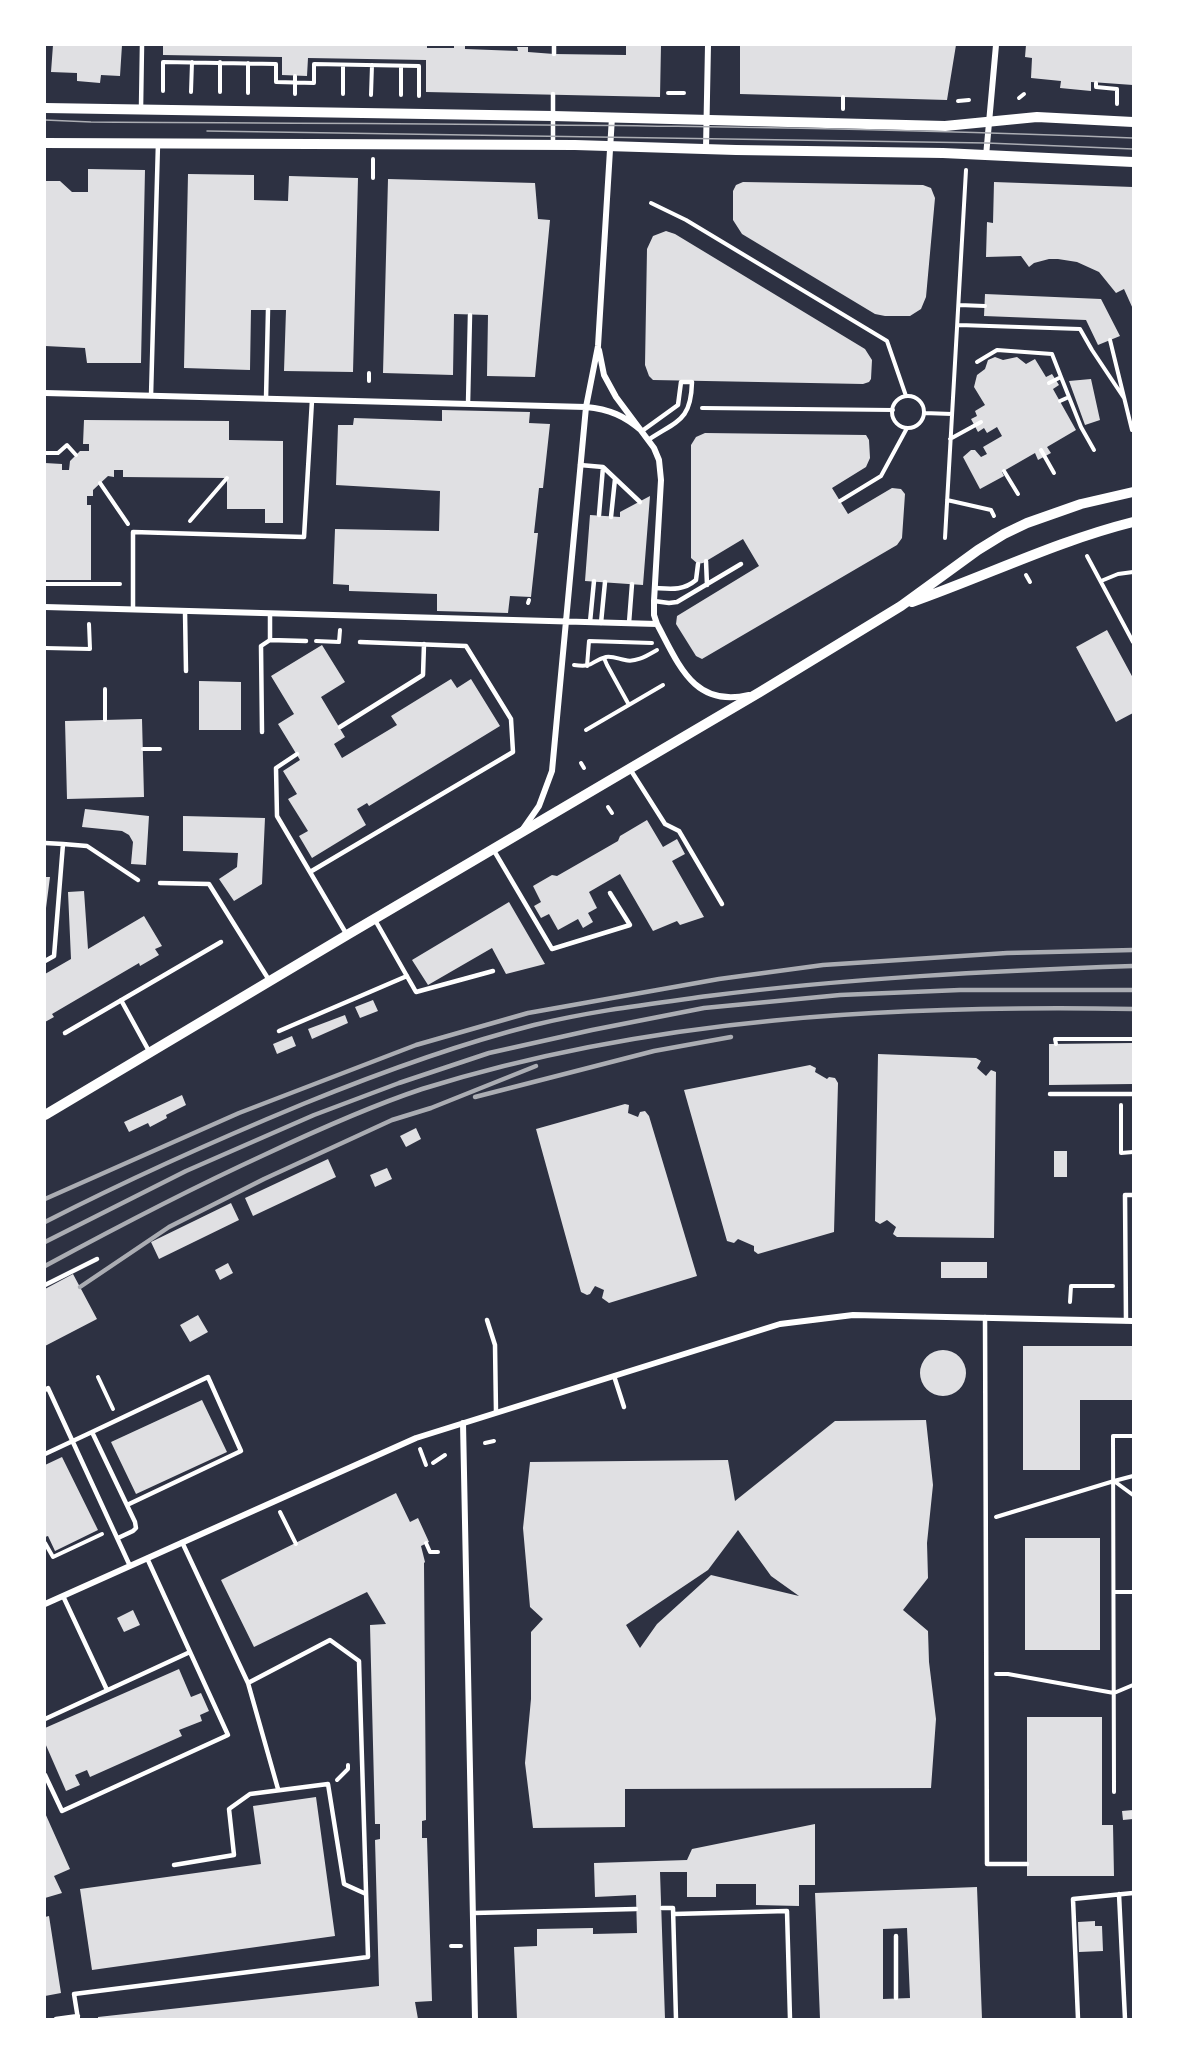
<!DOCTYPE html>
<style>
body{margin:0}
#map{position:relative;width:1178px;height:2064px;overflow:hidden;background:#2d3142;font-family:"Roboto Condensed",sans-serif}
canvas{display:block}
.frame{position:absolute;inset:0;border:46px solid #fff;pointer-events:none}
</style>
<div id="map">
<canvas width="1178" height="2064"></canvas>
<div class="frame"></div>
</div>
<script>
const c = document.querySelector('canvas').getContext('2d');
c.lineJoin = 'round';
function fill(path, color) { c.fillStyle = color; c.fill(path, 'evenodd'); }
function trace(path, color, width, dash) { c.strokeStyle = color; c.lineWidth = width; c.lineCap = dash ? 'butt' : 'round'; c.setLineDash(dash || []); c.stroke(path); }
const building = new Path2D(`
 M53 45H122L120 76 101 75 100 83 77 81V73L51 72Z
 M163 45H427V48H454V45H465V49L518 51 517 47H528V52L554 54 626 55V45H661L660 97 426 92V60L308 58 307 76 282 75V57L163 55Z
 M740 45H956L947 100 740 94Z
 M1026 45H1133V85L1091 82V91L1060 88 1061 81 1031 78 1032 58 1025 57Z
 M88 169 145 170 141 363H87L85 348 45 346V181H60L72 192H88Z
 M188 174 254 175V200L288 201 289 176 358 178 353 372 284 371 286 310H251L250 370 184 368Z
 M388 179 535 183 538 219 550 220 535 377 487 376 488 315 454 314 453 375 383 373Z
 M743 182 923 185 931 188 935 198 926 297 921 309 910 316H885L875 314 742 234 733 220V191L736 185Z
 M994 182 1133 187V309L1124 289 1116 293 1099 272 1077 262 1058 259H1049L1034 263 1029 267 1021 256 986 257 987 222 993 223Z
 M666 231 675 234 865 349 872 360 871 379 869 382 863 384 653 380 649 376 645 365 647 249 653 236Z
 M985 294 1101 299 1120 336 1098 345 1086 320 984 316Z
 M995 357 1003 360 1017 357 1026 364 1035 359 1046 377 1052 374 1059 385 1053 389 1076 430 1047 447 1051 453 1038 460 1035 453 1002 472 1004 476 980 489 963 457 971 450H975L981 457 987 454 983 447 1002 436 997 427 987 433 984 428 978 432 971 419 977 416 975 411 985 405 974 387 977 375 985 369 988 360Z
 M1091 379 1100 420 1085 425 1069 381Z
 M442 410 530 412 529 423 550 424 543 488H539L534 533H538L531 597 510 596 508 613 437 611V594L349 591V585L333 584 335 529 439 531 440 491 336 485 338 425H353L354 418 442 421Z
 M84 420 229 421V440L283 441V523H265V509H227V478L123 477V470H114V477L108 476 93 490V496H87V505H91V580H45V463L62 464V470H69L70 461 80 451H89V444H83Z
 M705 433 866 435 869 440 870 458 866 467 832 488 848 514 892 488 901 489 905 494 902 538 897 545 702 659 696 656 676 624 677 616 759 566 743 539 703 563 698 564 691 558V445L696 437Z
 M650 496 643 585 585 581 590 515 620 517V512Z
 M1107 630 1133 678V713L1116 722 1076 647Z
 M322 645 345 682 321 697 345 737 334 744 342 758 397 725 391 716 451 679 457 688 471 679 500 726 369 806 367 803 357 809 366 825 312 858 299 836 308 831 288 799 297 794 283 771 300 760 278 724 294 714 271 676Z
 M199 681 241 682V730H199Z
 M142 719 144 797 67 799 65 721Z
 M85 809 149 816 146 865 131 864 133 842 129 835 122 831 82 827Z
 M183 816 265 818 262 884 234 901 219 879 237 867 238 853 183 851Z
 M647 820 663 847 677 839 685 854 672 861 704 917 680 925 677 921 653 931 620 874 589 892 597 908 588 913 593 922 583 928 578 919 558 930 549 914 541 918 534 906 541 902 533 886 552 875 557 876 618 841 620 836Z
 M45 877H50L46 908H45Z
 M84 891 88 949 144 916 162 946 155 949 159 955 140 966 139 963 52 1014 54 1017 45 1022V974L71 959 68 892Z
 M509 902 545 964 506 974 492 948 428 985 412 960Z
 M373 1000 378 1011 360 1018 355 1007Z
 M345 1015 348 1023 312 1039 308 1029Z
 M292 1036 296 1046 277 1054 273 1044Z
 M1133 1043V1084L1049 1085V1044Z
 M878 1054 976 1058 981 1061 977 1068 986 1076 991 1070 996 1072 994 1238 897 1237 893 1234 896 1227 887 1220 880 1224 875 1221Z
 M810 1065 816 1068 815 1072 827 1079 829 1077 835 1078 838 1083 834 1232 758 1254 754 1251V1246L738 1239 734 1243 727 1241 684 1090Z
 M182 1095 186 1105 166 1115 167 1118 150 1127 148 1123 129 1132 124 1122Z
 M625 1104 629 1105 628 1113 638 1117 640 1112 645 1111 649 1116 697 1276 609 1303 602 1298 604 1290 595 1286 590 1294 587 1295 581 1292 536 1129Z
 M416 1128 421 1139 406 1147 400 1136Z
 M1054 1151H1067V1177H1054Z
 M328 1159 336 1177 253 1216 245 1198Z
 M387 1168 392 1179 375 1187 370 1175Z
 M231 1203 239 1220 159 1259 151 1242Z
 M941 1262H987V1278H941Z
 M228 1263 233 1273 220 1280 215 1270Z
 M73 1274 97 1319 45 1346V1289Z
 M198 1315 208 1332 190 1342 180 1325Z
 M1023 1346H1133V1400H1080V1470H1023Z
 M920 1373a23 23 0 1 1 46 0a23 23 0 1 1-46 0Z
 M202 1400 227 1452 136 1494 111 1442Z
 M926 1420 933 1485 927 1543 928 1578 903 1610 928 1631 929 1662 936 1719 931 1788 625 1789V1827L533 1828 525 1763 531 1699V1632L543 1619 530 1607 523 1528 530 1462 728 1460 735 1501 835 1421ZM738 1530 771 1576 799 1596 711 1575 657 1624 640 1648 626 1625 708 1570Z
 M62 1457 98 1530 55 1551 48 1536 45 1537V1465Z
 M396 1493 410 1522 418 1518 429 1542 421 1546 425 1562 424 1563 426 1820 422 1821V1838H427L432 2001 415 2002 418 2019H98V2017L379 1986 375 1840 380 1839V1824H375L370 1625 386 1624 367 1592 254 1647 221 1580Z
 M1025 1538H1100V1650H1025Z
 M133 1610 140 1625 124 1632 117 1618Z
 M179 1669 191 1697 201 1693 209 1711 200 1715 202 1721 179 1730 182 1736 90 1777 87 1770 75 1775 80 1785 66 1791 45 1743V1728Z
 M1027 1717H1102V1825H1113L1114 1876H1027Z
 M316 1797 335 1936 92 1970 80 1889 261 1864 253 1806Z
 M1133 1810V1819L1123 1820 1122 1811Z
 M45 1813 70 1869 54 1876 62 1893 45 1898Z
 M815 1824V1885H799V1906L756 1905V1884H716V1897H687V1872H660L665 2019H517L514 1947 537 1946V1929L593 1928V1934L637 1933 636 1895 595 1897 594 1863 687 1860 692 1849Z
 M977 1887 982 2019H820L815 1893ZM907 1928 910 1998 883 1999V1929Z
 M49 1916 61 1993 45 1996V1917Z
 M1095 1921V1926H1102L1103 1951 1079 1952 1078 1922Z`);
const path = new Path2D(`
 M220 62V92
 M295 76V94
 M1096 83V87L1117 89V104
 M163 91V62L276 64V82L314 83V64L419 66V96
 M191 92 192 62
 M248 93V63
 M668 93H684
 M343 94V65
 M371 95 372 65
 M401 95V66
 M1019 98 1024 94
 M958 101 969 100
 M843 109V97
 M373 178V159
 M651 203 686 220 887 341 906 396
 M959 305 985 306
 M959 325 1080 329 1092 350 1124 398
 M1110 340 1132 430
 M977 362 997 350 1052 354 1061 377
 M369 381V373
 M1049 383 1061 377 1081 427 1094 450
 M892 412a16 16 0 1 1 32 0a16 16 0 1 1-32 0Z
 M1060 401 1069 397
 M702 408 893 410
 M924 413 952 414
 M950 439 981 422
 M1041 450 1054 473
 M45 453H58L67 445 76 455
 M1004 471 1018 494
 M100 483 128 524
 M947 500 991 510 994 516
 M840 501 881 476 907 428
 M190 521 227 478
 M945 538 966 170
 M1087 556 1133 642
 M1026 575 1030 582
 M1101 581 1118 574 1133 572
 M45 584H120
 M528 603 529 600
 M316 641 339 642 340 630
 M45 648 90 649 89 624
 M604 658 607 665 629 705
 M574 665C595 668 590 661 606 657 613 656 619 659 625 660 636 663 648 655 657 650
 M587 666 589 641 652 643
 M105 689V720
 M586 730 663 685
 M143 749H160
 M581 763 584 768
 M608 807 612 813
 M1056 1044 1055 1039H1133
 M1121 1105V1153L1133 1152
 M1070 1302 1071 1286H1113
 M98 1377 113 1409
 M485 1443 494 1441
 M420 1449 426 1465
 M433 1463 445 1455
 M1114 1481 1133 1476
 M280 1512 296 1544
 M996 1517 1114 1481 1133 1495
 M45 1543 53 1557 102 1534
 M426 1543 430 1552H438
 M1114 1592H1133
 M996 1674H1008L1114 1693 1133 1685
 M337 1780 348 1769V1765
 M1114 1792 1113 1436H1133
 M451 1946H461`);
const service = new Path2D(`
 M554 45V54
 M141 108 142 45
 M553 145V94
 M151 396 158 143
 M266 399 268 310
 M468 404 470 315
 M642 431 678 405 681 382H692C691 421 678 420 648 440
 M580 465 603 467 640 502
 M599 515 603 467
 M611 517 615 479
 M706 561 707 585
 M655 588C671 589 683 591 696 580L698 564
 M654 601 669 603 677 602 741 564
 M133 609V532L304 537 312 400
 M185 611 186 671
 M590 622 594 581
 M601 623 605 582
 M629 623 632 584
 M270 640V614
 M340 727 423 675 424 644
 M262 732 261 646 270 640 306 641
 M297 754 276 768 277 816 347 935
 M630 769 665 824 679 831 722 904
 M45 843 63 844 54 956 45 961
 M63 844 87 846 138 880
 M493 849 552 949 630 925 610 893
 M310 872 513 752 511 719 466 646 360 642
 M160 883 209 884 269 980
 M375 920 416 992 493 971
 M121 1000 150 1053
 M279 1031 407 976
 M65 1033 221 942
 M1050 1094H1133
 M45 1285 97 1259
 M985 1317 987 1864H1027
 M487 1320 495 1345 496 1412
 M1126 1321 1125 1195H1133
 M614 1376 624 1407
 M45 1390 48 1388 130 1566
 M45 1454 92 1432
 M118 1538 133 1531 136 1528 135 1522 92 1432 208 1377 241 1451 127 1505
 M182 1542 248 1683 278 1789
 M63 1596 107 1690
 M45 1719 190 1652
 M45 1775 62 1811 228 1735 147 1558
 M174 1865 234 1855 229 1809 250 1794 328 1784 344 1884 366 1894
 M1119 1894 1125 2019
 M662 1908H673L676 2019
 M474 1913 636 1909
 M674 1914 787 1911 790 2019
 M896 1936V1998
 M56 2019 78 2016
 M78 2019 74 1994 368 1957 359 1661 330 1640 248 1683
 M1078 2019 1073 1899 1133 1893`);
const minor = new Path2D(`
 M706 148 708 45
 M986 156 996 45
 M599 350 604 375 616 397 654 448 659 460 661 480 654 601V615L657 624C679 665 694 708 749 695
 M45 393 586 407C609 409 625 416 642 431
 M45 607 657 624
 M523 829 539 806 552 771 586 407 598 346 612 117
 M463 1423 475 2019
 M45 1604 416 1438 780 1324 853 1315 1133 1321`);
const tertiary = new Path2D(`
 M45 108 553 116 945 126 1037 117 1133 122
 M45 143 575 145 736 150 943 153 1133 162
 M912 602C986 576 1057 541 1133 522
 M45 1115 347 935 760 692 901 606 978 550 1004 534 1027 523 1081 504 1133 492`);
const tram = new Path2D(`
 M45 120 91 122C438 124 786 124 1133 138
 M207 131 987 143 1133 149`);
const rail = new Path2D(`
 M475 1097 654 1051 731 1037
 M45 1199 239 1113 416 1045 528 1013 719 979 823 965 1007 953 1133 950
 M45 1222C129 1179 216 1140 303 1104 379 1073 455 1045 534 1025 591 1011 650 1004 708 996 849 978 991 971 1133 966
 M45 1242 186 1171 314 1115 399 1083 489 1053 592 1030 704 1008 840 995 960 990H1133
 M45 1266C117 1227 190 1189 264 1155 315 1131 368 1107 422 1089 652 1017 894 1005 1133 1009
 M80 1287 169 1227 264 1179 392 1120 431 1108 536 1066`);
fill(building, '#e0e0e3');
trace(path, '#fff', 4);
trace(service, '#fff', 4.5);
trace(minor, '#fff', 6);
trace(tertiary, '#fff', 10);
trace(tram, '#abadb3', 1.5);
trace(rail, '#abadb3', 4.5);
</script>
